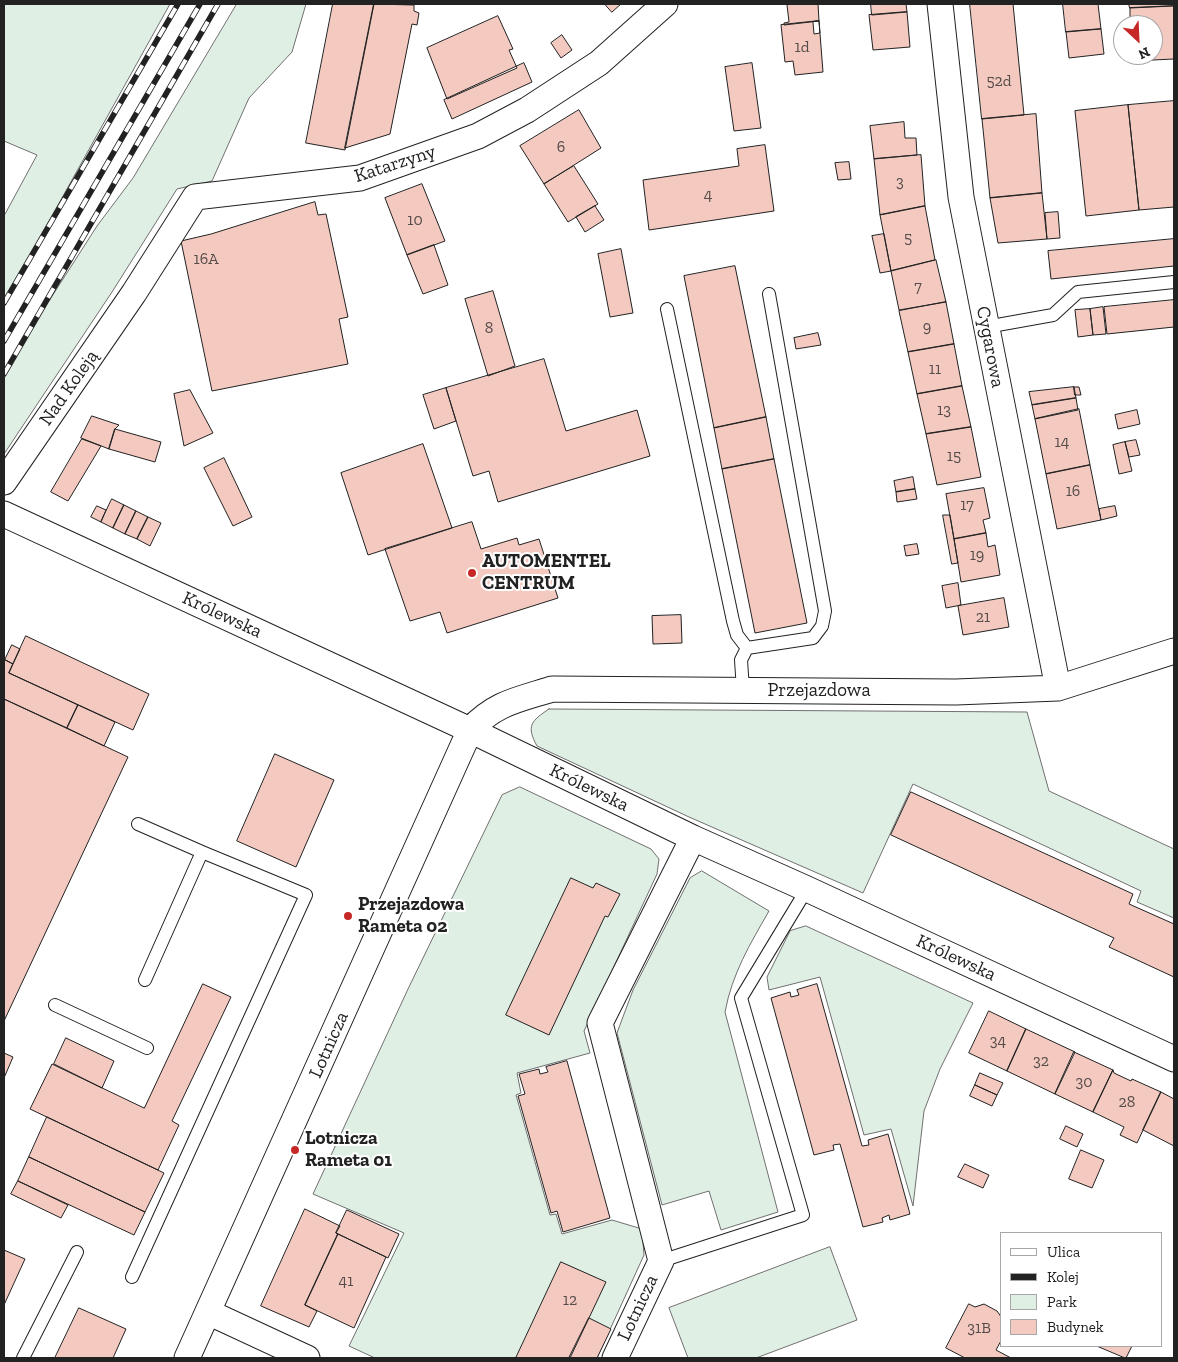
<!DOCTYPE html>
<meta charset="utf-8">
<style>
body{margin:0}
#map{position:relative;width:1178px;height:1362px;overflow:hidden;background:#fff;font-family:"Zilla Slab",serif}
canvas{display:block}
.frame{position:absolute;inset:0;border:5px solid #222;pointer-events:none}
.legend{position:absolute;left:1000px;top:1232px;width:162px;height:115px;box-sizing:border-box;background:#fff;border:1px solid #a7a7a7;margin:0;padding:6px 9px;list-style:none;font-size:15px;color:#222}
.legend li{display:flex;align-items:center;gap:10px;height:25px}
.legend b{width:25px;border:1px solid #a7a7a7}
.north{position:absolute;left:1113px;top:15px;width:50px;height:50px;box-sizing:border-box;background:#fff;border:1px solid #a7a7a7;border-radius:50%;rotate:155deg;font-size:14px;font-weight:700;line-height:20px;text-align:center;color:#222}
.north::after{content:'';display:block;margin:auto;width:18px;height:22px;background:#c62828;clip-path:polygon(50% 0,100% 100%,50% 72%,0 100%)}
</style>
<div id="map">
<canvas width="1178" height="1362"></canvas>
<div class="frame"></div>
<ul class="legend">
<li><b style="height:6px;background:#fff"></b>Ulica</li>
<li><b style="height:6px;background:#222"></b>Kolej</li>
<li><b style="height:14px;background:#e0efe3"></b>Park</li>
<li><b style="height:14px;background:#f3c9c0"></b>Budynek</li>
</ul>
<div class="north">N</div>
</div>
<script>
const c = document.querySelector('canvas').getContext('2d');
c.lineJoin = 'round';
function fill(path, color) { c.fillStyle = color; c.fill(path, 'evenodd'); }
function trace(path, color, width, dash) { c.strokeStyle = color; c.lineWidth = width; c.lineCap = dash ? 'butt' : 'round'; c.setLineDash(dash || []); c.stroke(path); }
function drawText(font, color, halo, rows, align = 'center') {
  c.font = font + ' "Zilla Slab",serif'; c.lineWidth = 4; c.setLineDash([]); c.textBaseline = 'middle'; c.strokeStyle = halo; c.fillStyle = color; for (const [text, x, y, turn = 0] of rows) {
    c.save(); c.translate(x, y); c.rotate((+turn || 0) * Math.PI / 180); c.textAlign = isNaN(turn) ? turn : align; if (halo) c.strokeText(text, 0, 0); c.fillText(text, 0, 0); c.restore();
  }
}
const green = new Path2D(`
 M4 4H170L4 302V216L37 155 4 141Z
 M237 4H306L292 52 249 98 212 181 177 189 112 292 4 454V371L97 226 133 178Z
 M549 709 1027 712 1049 791 1174 849V918L1137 902 1141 891 913 784 863 893 689 817 537 746C526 726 531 721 549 709Z
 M520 787 651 849 659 859 657 874 584 1031 590 1053 517 1073 521 1093 516 1095 550 1215 556 1214 562 1234 612 1220 642 1229 644 1255 597 1358H375L349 1346 404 1233 313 1194 408 989 502 795Z
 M702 871 769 911C750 944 732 974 725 1012L778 1212 721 1230 709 1191 662 1205 617 1033 633 990 690 878Z
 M806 926 973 1003 940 1069 924 1111 913 1206 891 1129 864 1135 820 977 769 990 767 977 790 931Z
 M830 1247 857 1320 756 1358H688L669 1308Z`);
const building = new Path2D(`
 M333 4H374L345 150 306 143Z
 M374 4 414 5V11L419 13 417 25 412 24 390 134 345 148Z
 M605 4H621L612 12Z
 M782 4H818L819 21 784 25V23L789 22 787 5Z
 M871 4H906L907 12 872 15Z
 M970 4H1013L1024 115 982 119Z
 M1063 4H1098L1101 29 1066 32Z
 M1129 4H1174V6L1130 8Z
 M1174 6V59L1132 61 1131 55H1153V25H1130V8Z
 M907 12 910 47 873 50 869 15Z
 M498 16 513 49 509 50 517 68 447 99 427 48Z
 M819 21 820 33 814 34 813 22Z
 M819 21 823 72 795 75 793 61 785 62 781 25Z
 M1101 29 1104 54 1069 58 1066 32Z
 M562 35 572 50 561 58 551 43Z
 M524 63 532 82 452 119 444 100Z
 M752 63 761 128 734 131 725 67Z
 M1174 101V207L1139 210 1128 105Z
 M1128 105 1139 210 1086 216 1075 111Z
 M579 110 601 148 544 184 520 146Z
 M1036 114 1042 193 990 198 982 119Z
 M904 122 905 138H916L917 155 874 159 870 126Z
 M765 145 774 211 649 230 643 180 739 166 737 149Z
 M921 155 925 206 880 215 874 159Z
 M849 162 851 179 838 180 835 163Z
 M574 166 598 204 568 222 544 184Z
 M422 184 445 241 407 255 385 198Z
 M1042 193 1047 239 998 243 990 198Z
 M315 202 318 215 326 214 348 317 339 319 348 364 212 391 181 241 211 234Z
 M595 206 604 220 585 232 576 217Z
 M925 206 935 260 891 271 880 215Z
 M1058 212 1060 238 1047 239 1045 213Z
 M884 234 891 271 880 273 872 236Z
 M1174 239V266L1051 279 1048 251Z
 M434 245 448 285 423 294 407 255Z
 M621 249 633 313 610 317 598 254Z
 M936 260 946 302 899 310 891 271Z
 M735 266 766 417 714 428 684 276Z
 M493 291 515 366 488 376 465 299Z
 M1174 300V327L1107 334 1104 307Z
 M946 302 954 344 908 352 899 311Z
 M1103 307 1106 334 1093 335 1090 309Z
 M1090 309 1093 335 1078 337 1075 310Z
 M818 333 821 345 796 349 794 338Z
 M954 344 962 386 917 394 908 352Z
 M544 359 566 431 637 410 650 456 498 502 489 471 473 476 446 388Z
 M962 386 971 427 926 434 917 394Z
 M1074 387H1079L1081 395H1075Z
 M1074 387 1076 398 1032 405 1029 392Z
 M446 388 456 421 434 429 423 395Z
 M190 390 213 433 184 446 174 394Z
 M1076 398 1078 410 1035 419 1032 405Z
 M1079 409 1090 465 1046 474 1035 419Z
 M1137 410 1140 424 1118 429 1115 415Z
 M92 416 119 425 115 429 109 449 81 438Z
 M766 417 774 459 722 469 714 428Z
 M971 427 981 477 937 485 926 434Z
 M115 429 161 442 155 462 109 449Z
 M82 439 101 446 68 501 51 492Z
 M1136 440 1140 455 1129 457 1125 442Z
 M1125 442 1132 471 1119 474 1113 445Z
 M423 444 452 528 368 555 341 473Z
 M224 458 252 517 233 526 204 468Z
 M774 459 807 623 755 633 722 469Z
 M1090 465 1101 520 1057 529 1046 474Z
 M913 477 915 489 896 492 894 481Z
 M984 488 990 518 983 520 986 533 954 539 946 494Z
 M915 489 917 499 897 502 896 492Z
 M112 499 124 505 113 528 101 522Z
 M124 505 136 511 125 534 113 528Z
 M97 506 106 510 101 522 91 517Z
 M1115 506 1117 516 1101 520 1099 509Z
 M136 511 148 517 137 539 125 534Z
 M943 515H950L958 563 952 564Z
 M148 517 161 523 150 546 137 539Z
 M472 522 481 549 517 538 519 545 539 539 558 598 447 633 440 612 410 621 385 549Z
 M986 533 988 547 995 545 1000 575 961 582 954 539Z
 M917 544 919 554 906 556 904 546Z
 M958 583 961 605 946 608 942 586Z
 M1004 598 1009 627 963 635 958 606Z
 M681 615 682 643 653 644 652 616Z
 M26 636 149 694 133 730 9 673Z
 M12 645 20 649 13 664 5 660Z
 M4 659 13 664 9 673 78 705 67 728 4 699Z
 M4 699 128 757 4 1021Z
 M78 705 115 722 104 746 67 728Z
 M275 754 334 780 296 867 237 841Z
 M911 792 1133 894 1129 904 1174 924V977L1109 947 1114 938 891 835Z
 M571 878 593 888 596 883 620 894 608 917 605 916 549 1035 506 1015Z
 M203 984 231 997 172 1121 179 1125 158 1170 30 1109 52 1064 144 1108Z
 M817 984 862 1146 869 1145 868 1140 888 1134 910 1214 890 1220 889 1215 882 1218 883 1222 863 1227 840 1144 833 1145 834 1150 814 1155 771 998 790 992 791 997 799 995 797 990Z
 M989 1011 1026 1029 1007 1071 969 1053Z
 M1026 1029 1075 1052 1055 1094 1007 1071Z
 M66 1038 114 1061 102 1088 54 1064Z
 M1074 1052 1113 1070 1093 1112 1055 1094Z
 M4 1053 13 1057 4 1078Z
 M567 1061 610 1218 563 1232 557 1211 551 1213 518 1096 525 1094 519 1074 539 1069 540 1074 548 1072 546 1067Z
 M1113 1070 1114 1073 1131 1081 1132 1079 1161 1092 1137 1143 1120 1135 1124 1127 1093 1112Z
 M980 1073 1003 1083 997 1095 975 1085Z
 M975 1085 997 1095 992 1106 970 1096Z
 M1161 1092 1174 1099V1146L1143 1130Z
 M47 1117 164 1173 145 1212 29 1157Z
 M1066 1126 1083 1134 1077 1147 1060 1139Z
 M1081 1150 1104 1160 1092 1188 1069 1179Z
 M29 1157 145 1212 134 1235 18 1181Z
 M965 1164 989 1175 983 1188 958 1177Z
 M18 1181 68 1205 61 1218 11 1194Z
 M305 1209 340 1226 336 1233 338 1234 305 1305 317 1311 309 1327 261 1306Z
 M347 1210 399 1234 388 1258 336 1233Z
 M338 1234 386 1257 354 1328 305 1305Z
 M4 1250 25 1259 4 1305Z
 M561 1262 606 1282 570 1358H516Z
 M969 1304 975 1307 984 1304 997 1311 1002 1318V1339L996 1350 1011 1358H965L946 1348Z
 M79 1308 126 1329 113 1358H55Z
 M589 1318 611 1329 597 1358H569Z
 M1097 1346H1132L1126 1358Z`);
const lane = new Path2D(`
 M667 309 733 621 737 635 747 648
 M986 327 1053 315 1078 292 1174 282
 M743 690 741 660 747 648 813 638 822 626 825 611 769 294
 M138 824 202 852 145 980
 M55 1005 147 1048
 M661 1261 803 1215 741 998 807 889
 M132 1277 306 895 202 852
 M23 1358 77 1252`);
const street = new Path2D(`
 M940 4 961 197 1058 688
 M4 482 134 293 195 197 360 178 478 136 527 110 599 63 665 4
 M4 514 470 730 693 838 807 889 1174 1059
 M210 1313 307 1358
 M187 1358 470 730C495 703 517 700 552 689L956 692 1058 688 1174 651
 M615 1358 661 1261 600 1023 693 838`);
const rail = new Path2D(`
 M4 303 178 4
 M4 341 200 4
 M4 374 218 4`);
const markers = [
 [472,573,5,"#c62828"],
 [348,916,5,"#c62828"],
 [295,1150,5,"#c62828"]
];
const numberNames = [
 ["1d",802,47],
 ["52d",999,81],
 ["6",561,147],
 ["3",900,182],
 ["4",708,195],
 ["10",415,220],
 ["5",908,238],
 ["16A",206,259],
 ["7",918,287],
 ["9",927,327],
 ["8",489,328],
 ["11",935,369],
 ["13",944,410],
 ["14",1062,442],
 ["15",954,456],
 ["16",1073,491],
 ["17",967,505],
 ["19",977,555],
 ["21",983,617],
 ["34",998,1041],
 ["32",1041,1061],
 ["30",1084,1082],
 ["28",1127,1102],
 ["41",346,1281],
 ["12",570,1300],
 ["31B",979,1328]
];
const streetNames = [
 ["Katarzyny",395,164,-18],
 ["Cygarowa",990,347,79],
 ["Nad Koleją",69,388,-55],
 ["Królewska",222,615,25],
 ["Przejazdowa",819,691],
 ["Królewska",589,788,26],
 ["Królewska",956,958,25],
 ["Lotnicza",329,1045,-66],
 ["Lotnicza",638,1308,-65]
];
const poiNames = [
 ["AUTOMENTEL",482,562],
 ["CENTRUM",482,584],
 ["Przejazdowa",358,905],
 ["Rameta 02",358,927],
 ["Lotnicza",305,1139],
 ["Rameta 01",305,1161]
];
fill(green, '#e0efe3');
trace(green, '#6f6f6f', 1);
fill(building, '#f3c9c0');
trace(building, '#222', 1);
trace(lane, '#222', 14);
trace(street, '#222', 27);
trace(lane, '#fff', 12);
trace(street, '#fff', 25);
trace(rail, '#222', 5.5);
trace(rail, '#fff', 4, [11]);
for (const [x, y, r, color] of markers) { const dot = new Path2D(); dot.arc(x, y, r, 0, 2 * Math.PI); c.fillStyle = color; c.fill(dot); trace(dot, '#fff', 2); }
drawText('16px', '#564c4a', null, numberNames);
drawText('19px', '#222', '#fff', streetNames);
drawText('bold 19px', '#222', '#fff', poiNames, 'left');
</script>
